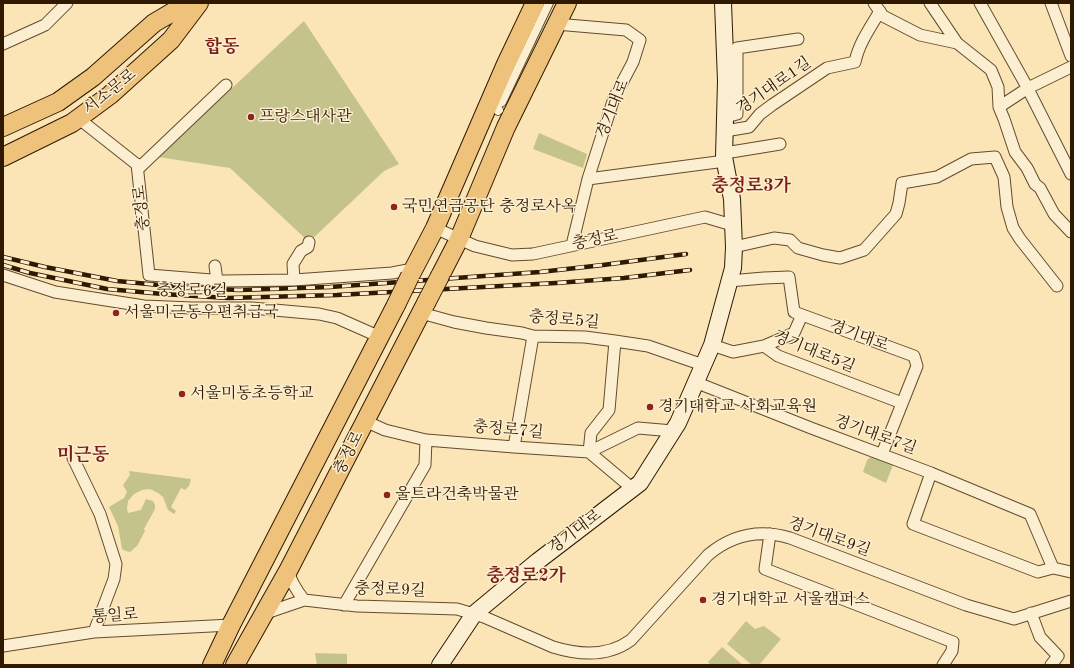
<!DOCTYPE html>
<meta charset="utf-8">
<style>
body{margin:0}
#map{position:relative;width:1074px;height:668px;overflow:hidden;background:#fbe5b6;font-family:"Old Standard TT",serif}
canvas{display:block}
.frame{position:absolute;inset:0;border:4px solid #2f1900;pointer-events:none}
</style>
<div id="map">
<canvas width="1074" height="668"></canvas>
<div class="frame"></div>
</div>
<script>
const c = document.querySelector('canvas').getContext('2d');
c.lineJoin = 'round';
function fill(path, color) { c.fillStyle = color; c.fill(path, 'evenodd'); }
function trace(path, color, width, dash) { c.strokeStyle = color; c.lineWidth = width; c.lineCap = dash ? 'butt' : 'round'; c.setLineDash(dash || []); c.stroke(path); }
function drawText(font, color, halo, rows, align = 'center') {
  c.font = font + ' "Old Standard TT","Noto Serif KR",serif'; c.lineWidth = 3; c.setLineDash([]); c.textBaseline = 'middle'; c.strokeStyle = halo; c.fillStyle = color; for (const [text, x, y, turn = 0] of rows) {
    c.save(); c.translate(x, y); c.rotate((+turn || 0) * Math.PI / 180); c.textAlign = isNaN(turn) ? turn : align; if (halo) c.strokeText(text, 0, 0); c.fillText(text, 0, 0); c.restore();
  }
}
const green = new Path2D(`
 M304 21 399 164 384 171 309 242 230 168 158 157Z
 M539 133 587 154 583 168 533 149Z
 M871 457H873L893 465 886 483 863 472 867 460Z
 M129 471 191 479 189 486 185 490 181 488 171 507 176 511 174 514 168 510 163 497 158 493 150 489 142 490 134 494 128 501 127 509 128 513 141 510 146 499 153 501 155 505V509L144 529 145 531 137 546 130 552 126 551 122 549 118 526 109 507 124 498 127 492 123 485 130 475Z
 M746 621 755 629 764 626 781 639 759 665H752L727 644Z
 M722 647 743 665H711L708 662Z
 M315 653 347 654V665H317Z`);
const pedestrian = new Path2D(`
 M502 102 549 3
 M499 110 498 111 497 109 501 95`);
const minor = new Path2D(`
 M874 3 883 16 920 35 957 43
 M930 3 957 43 991 70 998 87 999 107 1004 119 1015 152 1027 168 1035 184 1040 188 1054 214 1071 232
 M980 3 1026 85 1071 174
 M1051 3 1071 56
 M556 24 626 30 640 40 633 62 614 98 588 179 572 245
 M3 44 45 25 67 3
 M999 107 1028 88 1071 67
 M726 117 737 114V48L798 39
 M78 118 140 167 226 85
 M725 131 749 127 760 114 772 105 827 68 855 62C859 43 870 28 880 11
 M725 153 780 144
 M137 164 149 275 224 281 294 280 392 273 413 269
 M588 179 725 161
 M435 228 475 246 512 255 533 254 705 217 732 225
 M734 247 774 238 790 240 798 248 823 255 840 258 864 250 896 214 899 203 902 183 937 177 971 159 995 157 1004 177 1007 207 1013 228 1020 239 1057 286
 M215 266 217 281
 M3 275 55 292 144 306 192 308H252L319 314 337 318 380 337
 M294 280 293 264 301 251 308 247 309 242
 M729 281 764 278 789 277 794 312 914 356 917 366 882 454
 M421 313 454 322 486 328 522 333 533 336 585 337 615 341 648 346 703 365
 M712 345 733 352 764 346 778 356 902 403
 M764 346 794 333 802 315
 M695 382 811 428 931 473 1030 514 1053 568 1071 572
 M365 421 385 430 426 440 514 447 589 452 633 489
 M514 447 533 336
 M589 452 591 433 609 410 615 341
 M589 452 638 428 673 431
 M73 458 100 514 116 564 114 579 94 632
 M931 473 913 524 1038 572 1053 568
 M770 534 765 569 953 642 952 651 943 665
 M288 571C291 582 297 591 304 600
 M344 605 425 465 426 440
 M1031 613 1040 637 1058 656 1051 665
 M263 614 304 600 357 606 457 609 484 617 553 647C579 655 608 657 631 640L708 555C733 534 760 529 790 538L966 605 1014 619 1071 601
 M3 646 94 632 231 625`);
const secondary = new Path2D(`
 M440 665 474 614 538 561 640 483 678 423 712 345 733 268 734 247 732 199 724 157 726 81 723 3`);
const primary = new Path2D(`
 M3 127 58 102 93 77 154 23 188 3
 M3 157 72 123 110 95 171 40 199 3
 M410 276 435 228 506 64 535 3
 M440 276 459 239 506 127 567 3
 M212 665 231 625 396 305
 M235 665 288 571 426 303`);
const rail = new Path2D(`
 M3 257 45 267 117 281 190 288 239 290 330 287 540 272 603 265 686 254
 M3 265 30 273 107 289 163 294 228 298 337 295 556 283 624 278 690 270`);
const primaryBridge = new Path2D(`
 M426 303 440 276
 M396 305 410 276`);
const markers = [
 [251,117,4,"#8f2418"],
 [394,207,4,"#8f2418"],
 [116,313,4,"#8f2418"],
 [182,394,4,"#8f2418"],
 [650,407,4,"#8f2418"],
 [387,495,4,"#8f2418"],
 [703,600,4,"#8f2418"]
];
const streetNames = [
 ["경기대로1길",774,86,-35],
 ["서소문로",110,92,-39],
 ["경기대로",613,109,-68],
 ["충정로",142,208,-96],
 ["충정로",595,240,-12],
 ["충정로6길",192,291,1],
 ["충정로5길",564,320,5],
 ["경기대로",859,336,20],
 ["경기대로5길",814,352,22],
 ["충정로7길",508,430,5],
 ["경기대로7길",875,435,20],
 ["충정로",349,453,-63],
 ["경기대로",575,532,-37],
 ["경기대로9길",829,537,20],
 ["충정로9길",390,590,2],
 ["통일로",115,616,-4]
];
const poiNames = [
 ["프랑스대사관",259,117],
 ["국민연금공단 충정로사옥",402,207],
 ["서울미근동우편취급국",124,313],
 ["서울미동초등학교",190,394],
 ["경기대학교 사회교육원",658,407],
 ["울트라건축박물관",395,495],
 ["경기대학교 서울캠퍼스",711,600]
];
const quarterNames = [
 ["합동",222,47],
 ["충정로3가",751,186],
 ["미근동",83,455],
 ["충정로2가",526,576]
];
fill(green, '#c3c38b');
trace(pedestrian, '#624c2e', 10);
trace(minor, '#624c2e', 13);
trace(secondary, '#2f1900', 18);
trace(primary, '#2f1900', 20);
trace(pedestrian, '#fceed0', 8);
trace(minor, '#fceed0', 11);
trace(secondary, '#fceed0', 16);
trace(primary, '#eec27b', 18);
trace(rail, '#2f1900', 4.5);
trace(rail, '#fceed0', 3, [9]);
trace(primaryBridge, '#2f1900', 20, []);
trace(primaryBridge, '#eec27b', 18);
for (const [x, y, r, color] of markers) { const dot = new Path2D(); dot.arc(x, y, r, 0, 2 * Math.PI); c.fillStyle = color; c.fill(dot); trace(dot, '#fceed0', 1.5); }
drawText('16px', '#2f1900', '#fceed0', streetNames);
drawText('16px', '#2f1900', '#fceed0', poiNames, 'left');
drawText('bold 18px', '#7a1f14', '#fceed0', quarterNames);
</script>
